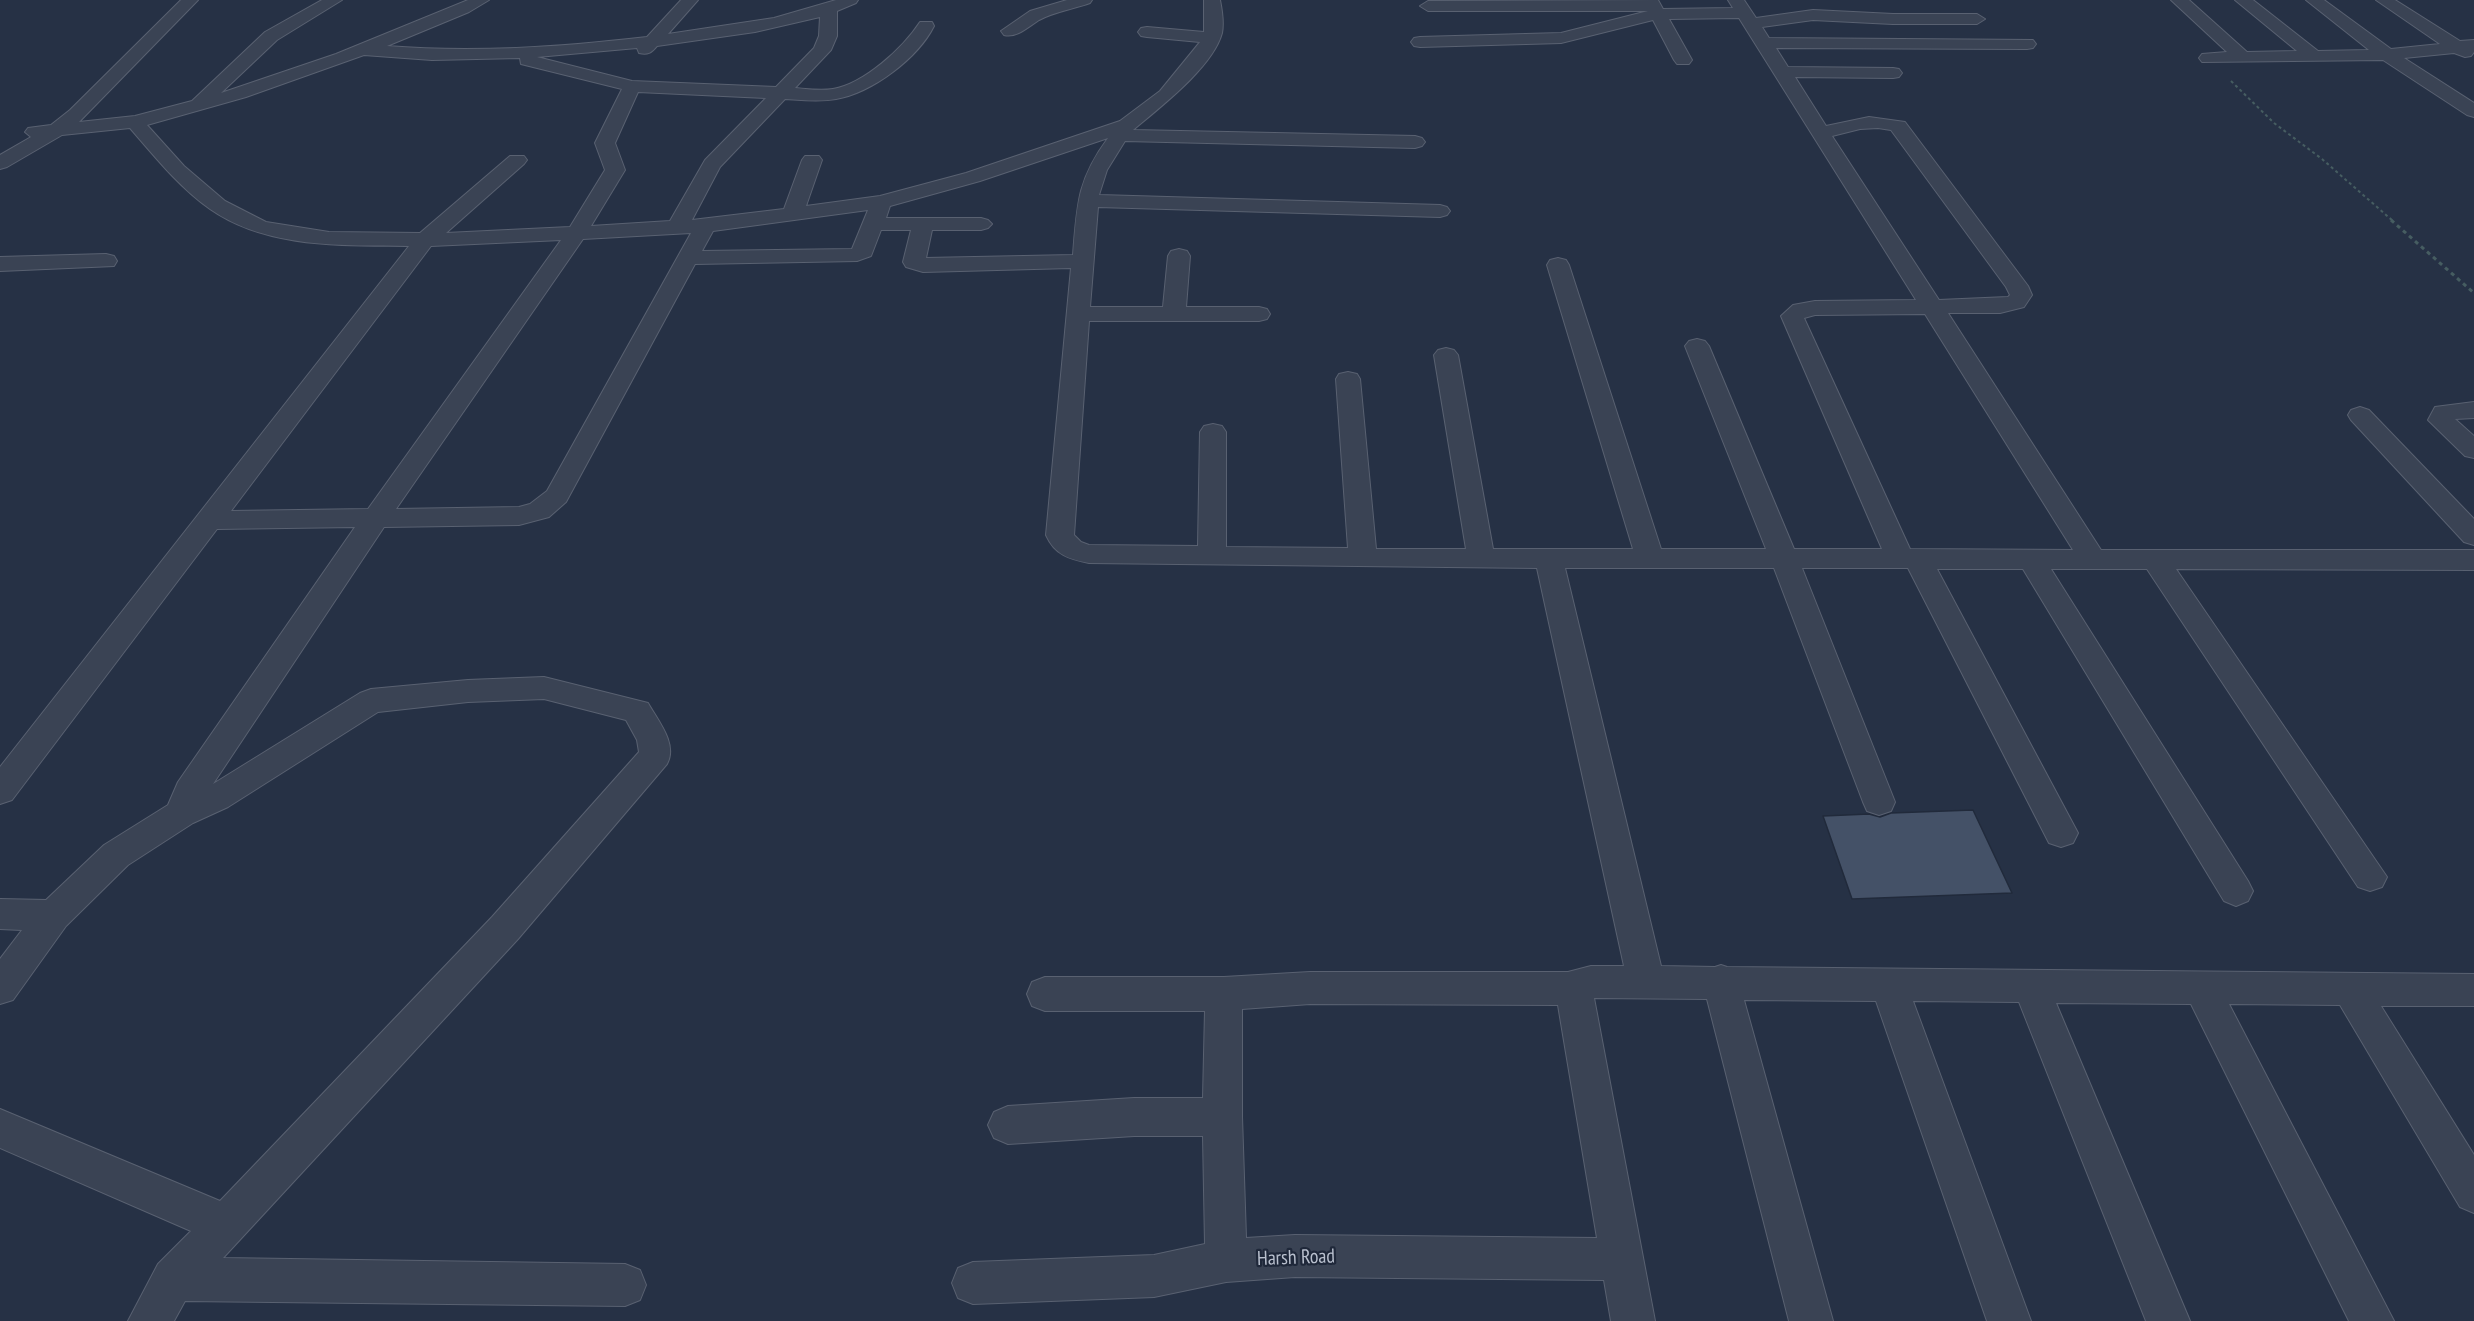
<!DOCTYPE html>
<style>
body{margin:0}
canvas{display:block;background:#263145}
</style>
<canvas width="2474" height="1321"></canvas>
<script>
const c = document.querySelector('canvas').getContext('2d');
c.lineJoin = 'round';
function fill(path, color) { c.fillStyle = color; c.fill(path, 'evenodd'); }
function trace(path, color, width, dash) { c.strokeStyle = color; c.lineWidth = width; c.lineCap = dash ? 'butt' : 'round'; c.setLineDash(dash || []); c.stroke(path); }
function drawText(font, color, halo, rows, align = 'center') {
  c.font = font + ' "PT Sans Narrow",sans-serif'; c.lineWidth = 4.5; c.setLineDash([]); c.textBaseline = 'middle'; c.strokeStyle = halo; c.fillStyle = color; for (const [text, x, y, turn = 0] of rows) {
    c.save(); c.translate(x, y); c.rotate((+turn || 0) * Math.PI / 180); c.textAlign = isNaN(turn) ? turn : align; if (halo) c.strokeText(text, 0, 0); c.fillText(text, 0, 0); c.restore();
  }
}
const building = new Path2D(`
 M1973 810 2012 893 1852 899 1823 816 1869 814 1880 817 1891 813Z`);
const pathFar1 = new Path2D(`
 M2231 81 2274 123 2322 159 2393 221`);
const path = new Path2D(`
 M2391 220 2474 293`);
const street = new Path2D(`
 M181 0H198L79 122 135 116 192 101 265 32 322 0H342L277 40 221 93 336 54 468 0H489L469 12 387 46C473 53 560 47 647 37L681 0H698L668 34 774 18 836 0H858L856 3 837 11V36L831 50 795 88C807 89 820 91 833 89 864 84 903 48 920 22H932L934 26C918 58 872 93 836 99 820 102 802 100 785 99L720 167 692 220 784 209 802 160 805 156H819L822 160 806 206 880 196 966 173 1120 121 1160 91 1200 42 1147 37 1141 36 1138 32 1141 28 1147 27 1204 32V0H1220C1222 10 1224 23 1222 33 1213 67 1159 108 1133 130L1415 136 1422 138 1425 142 1422 146 1415 148 1125 141 1107 170 1099 195 1440 205 1447 207 1450 211 1447 215 1440 217 1098 207 1090 307H1163L1168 256 1171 251 1179 249 1187 251 1190 256 1186 307H1259L1267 309 1270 314 1267 319 1259 321H1089L1074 535 1081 542 1089 545 1198 546 1200 432 1204 426 1213 424 1222 426 1226 432V547L1348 548 1336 379 1339 374 1348 372 1357 374 1360 379 1376 549H1466L1434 355 1438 350 1446 348 1454 350 1458 355 1493 549H1633L1547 265 1550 260 1558 258 1566 260 1569 265 1661 549H1766L1685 346 1689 341 1697 339 1705 341 1709 346 1794 549H1882L1781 316 1793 305 1815 301 1916 300 1739 18 1669 19 1692 60 1689 64H1677L1674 60 1653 20 1561 43 1420 47 1414 46 1411 42 1414 38 1420 37 1561 33 1648 11H1428L1420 6 1428 1 1658 0 1663 9 1733 8 1728 0H1744L1756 18 1813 10 1893 14H1977L1985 19 1977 24H1893L1813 20 1762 27 1769 38 2033 40 2036 44 2033 48 2027 49 1776 48 1788 67 1893 68 1899 69 1902 73 1899 77 1893 78 1795 77 1826 126 1869 117 1905 122 2028 286 2032 295 2024 307 2000 313H1948L2101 550H2474V570L2176 569 2387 877 2382 887 2370 891 2358 887 2147 569H2051L2248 881 2253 891 2248 901 2236 906 2224 901 2023 569H1937L2078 833 2073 843 2061 847 2049 843 1908 568H1802L1895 802 1891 811 1879 815 1867 811 1863 802 1774 568H1565L1661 966 1715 967 1721 965 1727 967 2474 974V1006H2381L2474 1155V1213L2460 1207 2340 1005 2229 1004 2394 1321H2349L2191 1004 2056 1003 2190 1321H2146L2019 1002 1913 1001 2031 1321H1987L1876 1001 1744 1000 1833 1321H1789L1707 999 1594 998 1655 1321H1611L1604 1280 1295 1277 1226 1282 1154 1297 973 1304 958 1298 952 1283 958 1268 973 1262 1154 1255 1205 1244 1203 1136H1134L1008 1144 994 1138 988 1125 994 1112 1008 1106 1134 1098H1203L1205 1011H1045L1032 1006 1027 994 1032 982 1045 977H1224L1310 972H1568L1591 966H1624L1537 568 1089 563C1069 559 1055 555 1046 535L1071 268 923 272 906 267 903 262 911 230H881L871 256 857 261 695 264 566 502 549 517 519 525 384 527 213 784 360 693 371 689 468 680 544 677 648 703C658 721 678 744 667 764L518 939 223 1258 625 1264 640 1270 646 1285 640 1300 625 1306 185 1301 174 1321H128L158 1264 191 1231 0 1148V1109L220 1201 492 917 639 752 637 740 626 720 544 699 468 702 378 712 228 807 193 823 128 865 66 926 13 1000 0 1004V959L22 930 0 929V899L46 900 104 845 168 805 178 782 355 527 217 529 12 800 0 804V767L409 246C343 245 267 249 210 209 179 187 155 157 130 128L62 135 7 167 0 169V155L31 137 25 132 28 128 51 125 70 110ZM820 17 819 36 814 48 776 87 632 81 537 57 637 48 639 53C648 55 651 53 657 46L755 32ZM364 55 432 60 520 58 521 64 622 89 595 143 605 170 570 227 446 233 524 164 527 160 524 156H510L420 233 329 232 266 222 225 201 184 166 147 125 246 97ZM638 92 766 98 705 160 670 221 591 226 625 170 615 143ZM1878 128 1891 130 2006 287 2010 295 2008 297 1939 300 1832 136 1860 129ZM1108 138C1077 180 1077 205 1073 255L926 258 932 230H981L988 228 992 224 988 220 981 218H886L890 206 980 181ZM868 210 852 249 702 251 713 231ZM691 233 547 491 530 504 519 507 396 509 583 239ZM561 240 368 509 231 511 431 246ZM1925 314 2073 550 1910 549 1804 318 1815 315ZM1310 1004 1558 1005 1597 1238 1295 1235 1246 1238 1242 1117V1009Z
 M1067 0H1092L1090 3C1073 9 1054 12 1039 20 1028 27 1017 38 1004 35L1001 31 1030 11Z
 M2171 0H2189L2247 52 2297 51 2235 0H2253L2318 51 2369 50 2306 0H2324L2391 49 2440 44 2376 0H2395L2460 41 2474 40V52L2471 56 2465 57 2454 53 2404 58 2474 103V117L2467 115 2383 60 2202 62 2199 58 2202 54 2227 52Z
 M106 254 114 256 117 261 114 266 0 271V257Z
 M2474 402V418L2455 419 2474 436V458L2465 456 2428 420 2435 407Z
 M2360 407 2369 410 2474 519V545L2464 542 2351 420 2348 415 2351 410Z`);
const nearStreetnames = [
 ["Harsh Road",1296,1258,-2]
];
fill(building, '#445167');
trace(building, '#212a3b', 1.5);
trace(street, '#596171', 2);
trace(pathFar1, '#465d61', 2, [3, 3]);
trace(path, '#465d61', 3, [4, 4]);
fill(street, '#3a4354');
drawText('20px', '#b8bfcd', '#1f283a', nearStreetnames);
</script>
